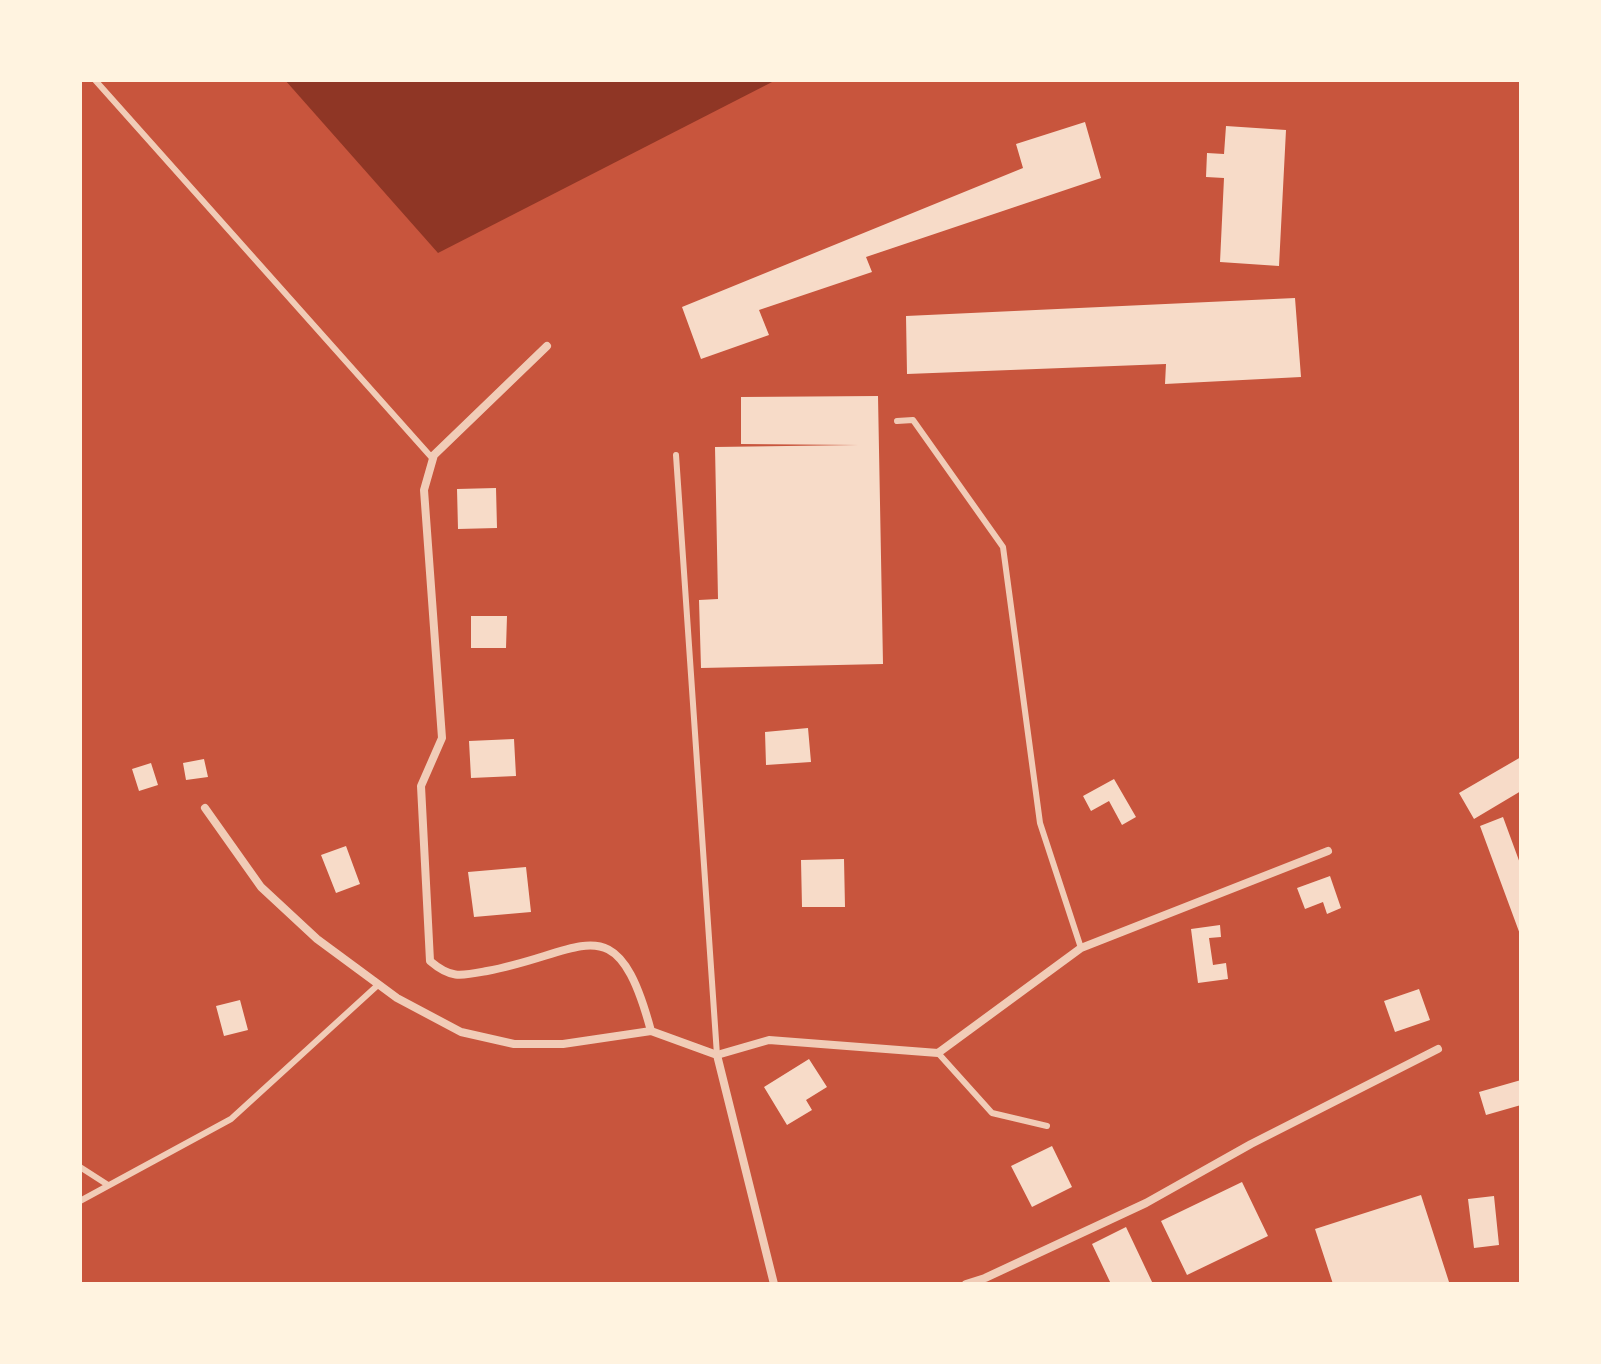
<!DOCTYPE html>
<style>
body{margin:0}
#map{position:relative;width:1601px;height:1364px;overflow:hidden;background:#c8553d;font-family:"Noto Serif",serif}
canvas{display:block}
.frame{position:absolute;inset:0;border:82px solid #fff3e0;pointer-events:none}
</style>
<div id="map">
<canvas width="1601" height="1364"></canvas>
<div class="frame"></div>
</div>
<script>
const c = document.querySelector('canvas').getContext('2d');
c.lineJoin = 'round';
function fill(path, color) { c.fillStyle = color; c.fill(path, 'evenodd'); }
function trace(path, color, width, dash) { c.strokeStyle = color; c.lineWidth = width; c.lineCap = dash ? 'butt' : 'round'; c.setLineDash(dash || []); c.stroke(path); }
const water = new Path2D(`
 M285 80H776L438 253Z`);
const building = new Path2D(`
 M1085 122 1101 178 866 257 872 272 759 310 769 335 701 359 682 307 1023 168 1016 144Z
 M1226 126 1286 130 1279 266 1220 262 1224 178 1206 177 1207 153 1224 154Z
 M1295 298 1301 377 1165 384 1166 364 907 374 906 316Z
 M878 396 883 664 701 668 699 600 718 599 715 447 858 445 741 444V397Z
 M496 488 497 528 458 529 457 489Z
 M471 616H507L506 648H471Z
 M808 728 811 762 766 765 765 732Z
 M514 739 516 776 471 778 469 741Z
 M1521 757V791L1474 819 1459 793Z
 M204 759 208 777 186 780 183 763Z
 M151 763 158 785 139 791 132 769Z
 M1114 779 1136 817 1122 825 1109 801 1091 811 1083 796Z
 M1503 817 1521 866V937L1480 826Z
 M346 846 360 884 336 893 321 855Z
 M844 859 845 907H802L801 860Z
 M526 867 531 912 474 917 468 872Z
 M1330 876 1341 908 1327 914 1323 902 1305 909 1297 888Z
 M1220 925 1221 937 1209 938 1213 965 1226 963 1228 979 1198 983 1191 929Z
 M1419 989 1430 1020 1395 1032 1384 1001Z
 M240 1000 248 1030 224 1036 216 1006Z
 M809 1059 827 1087 806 1100 812 1110 787 1125 764 1087Z
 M1521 1080V1105L1486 1115 1479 1092Z
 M1052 1146 1072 1187 1032 1207 1011 1166Z
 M1242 1182 1268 1236 1187 1275 1161 1221Z
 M1421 1195 1449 1282 1442 1284H1333L1315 1229Z
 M1494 1196 1499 1245 1474 1248 1468 1199Z
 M1126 1227 1153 1284H1111L1092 1244Z`);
const service = new Path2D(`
 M95 80 433 459
 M897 421 913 420 1003 547 1040 823 1081 948
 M676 455 717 1055
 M938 1053 992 1113 1047 1126
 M80 1167 108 1185
 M80 1201 231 1119 379 984`);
const minor = new Path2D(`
 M547 346 434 455 424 490 442 738 421 786 430 961C451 979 461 976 487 971 585 953 616 901 651 1031L717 1055 774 1284
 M205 808 261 887 317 939 397 998 461 1032 514 1044H563L651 1031
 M717 1055 769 1040 938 1053 1081 948 1328 851
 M966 1284 985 1278 1146 1203 1251 1144 1438 1049`);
fill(water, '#8f3625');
fill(building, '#f7dbc8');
trace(service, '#f1ccb7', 6);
trace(minor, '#f1ccb7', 8);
</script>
